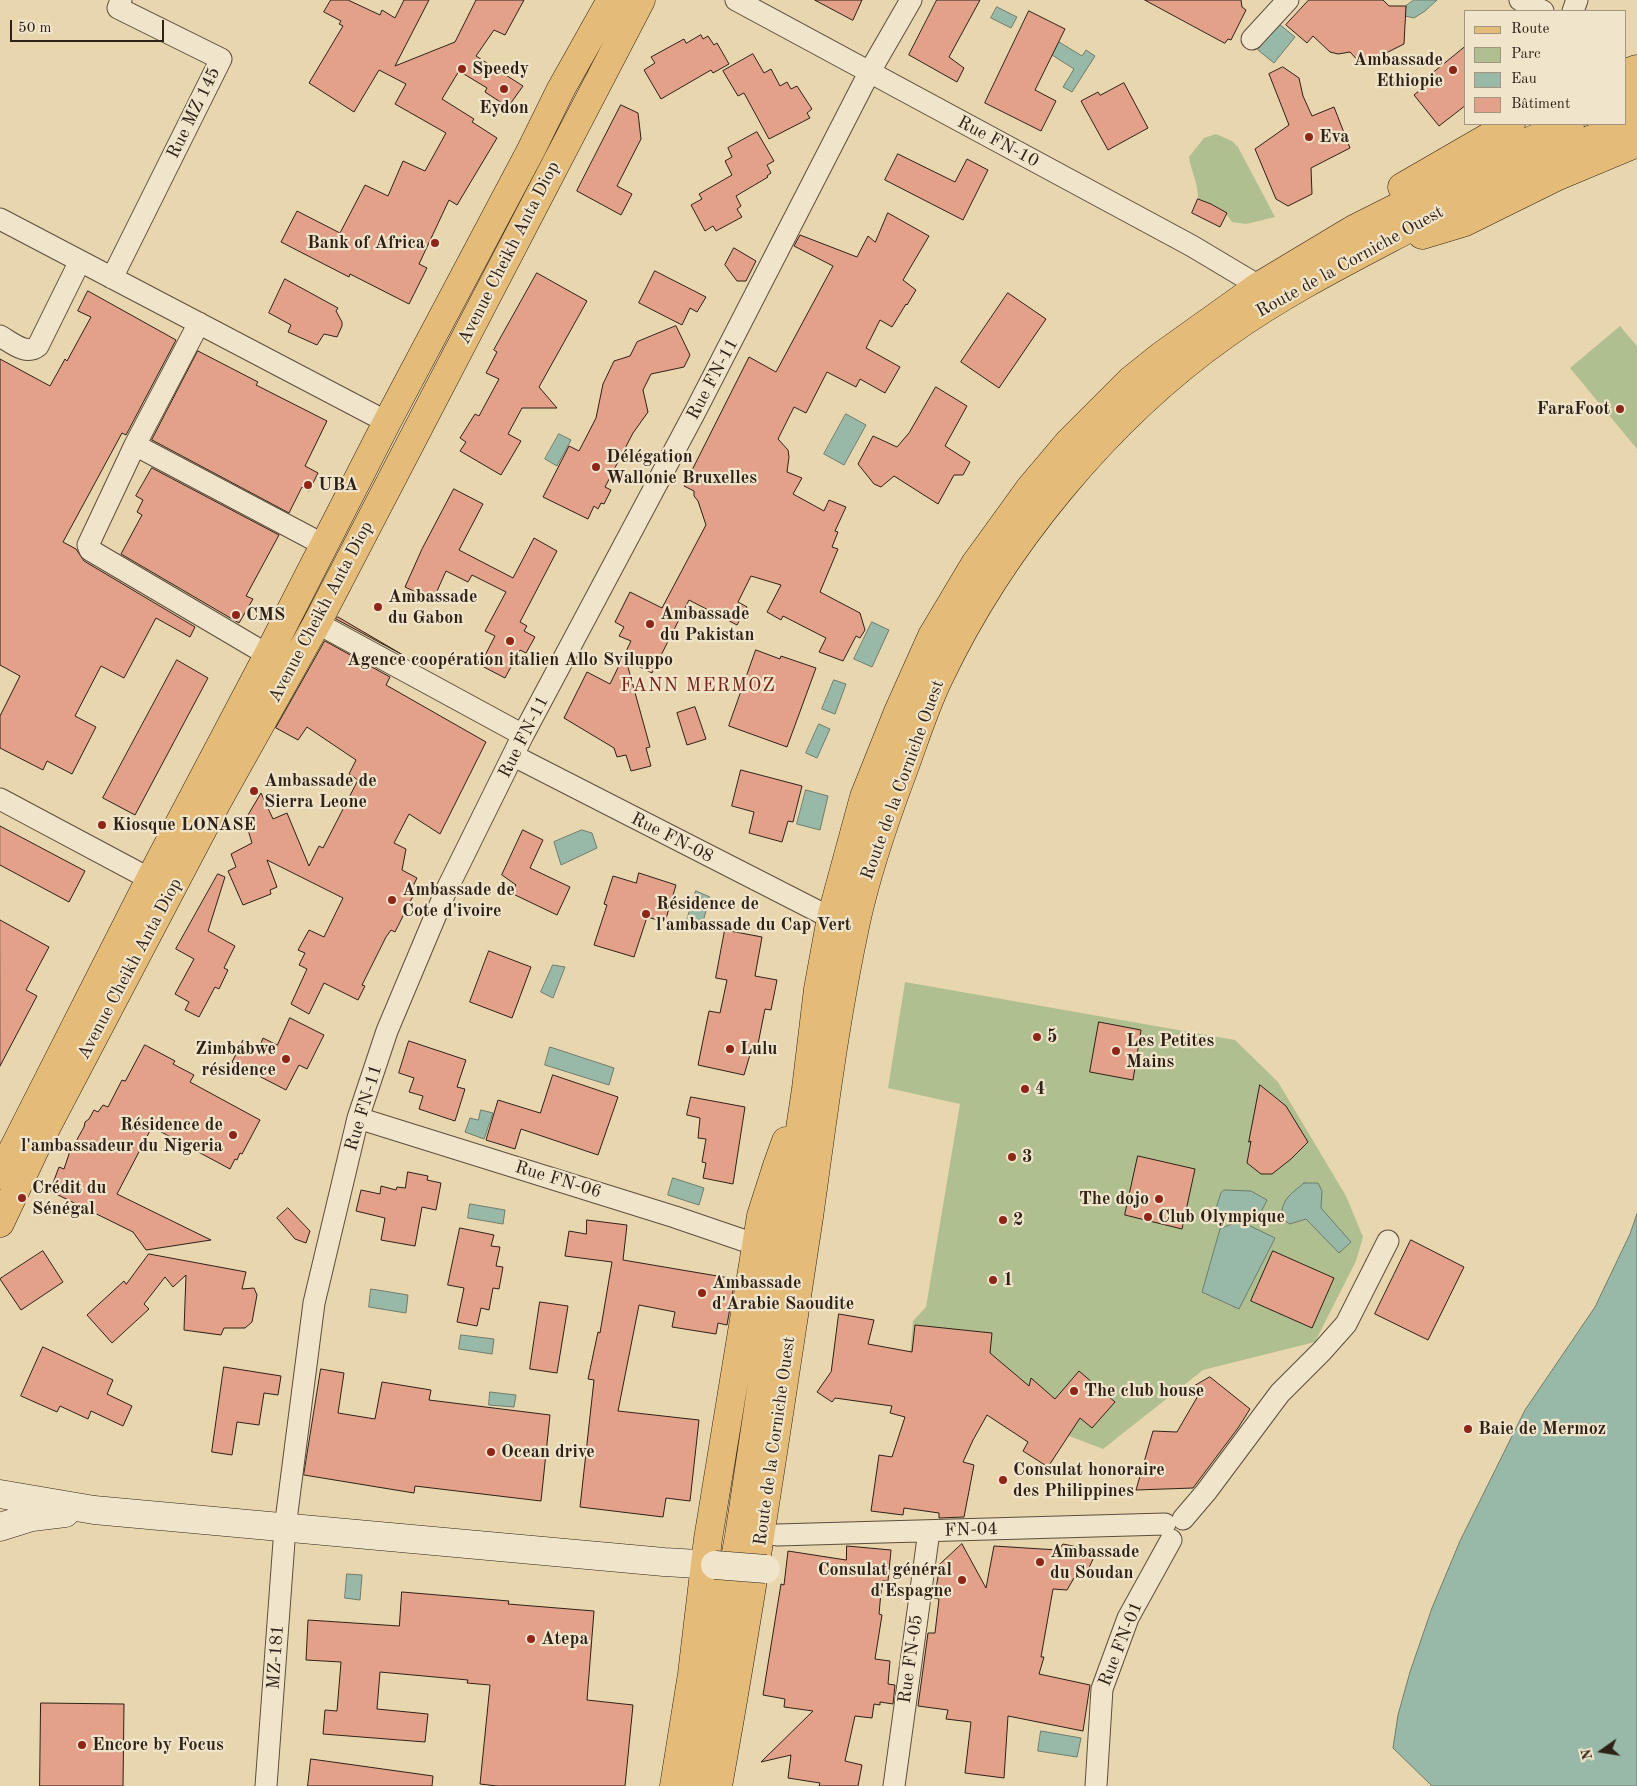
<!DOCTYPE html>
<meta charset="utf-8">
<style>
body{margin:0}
#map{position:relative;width:1637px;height:1786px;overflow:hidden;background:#e8d6ae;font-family:"Old Standard TT",serif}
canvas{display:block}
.legend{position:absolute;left:1464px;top:10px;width:162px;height:115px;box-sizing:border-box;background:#f0e4ca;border:1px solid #a29682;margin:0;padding:6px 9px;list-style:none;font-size:15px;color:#2e2117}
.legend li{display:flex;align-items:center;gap:10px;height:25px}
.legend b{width:25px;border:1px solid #a29682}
.north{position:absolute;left:1577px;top:1726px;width:50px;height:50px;-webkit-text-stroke:4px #f0e4ca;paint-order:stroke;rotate:257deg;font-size:14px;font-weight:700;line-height:20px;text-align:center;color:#2e2117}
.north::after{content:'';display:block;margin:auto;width:18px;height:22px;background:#2e2117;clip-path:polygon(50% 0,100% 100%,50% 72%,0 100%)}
.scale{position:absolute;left:10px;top:20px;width:154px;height:22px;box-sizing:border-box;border:2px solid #2e2117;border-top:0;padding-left:6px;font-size:15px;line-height:18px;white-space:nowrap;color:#2e2117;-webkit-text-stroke:4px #f0e4ca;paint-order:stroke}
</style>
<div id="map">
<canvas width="1637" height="1786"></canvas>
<ul class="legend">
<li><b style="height:6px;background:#e4bb77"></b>Route</li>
<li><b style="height:14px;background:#b0bf8f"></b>Parc</li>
<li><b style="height:14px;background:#98b9a7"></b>Eau</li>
<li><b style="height:14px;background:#e2a188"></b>Bâtiment</li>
</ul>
<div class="north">N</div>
<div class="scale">50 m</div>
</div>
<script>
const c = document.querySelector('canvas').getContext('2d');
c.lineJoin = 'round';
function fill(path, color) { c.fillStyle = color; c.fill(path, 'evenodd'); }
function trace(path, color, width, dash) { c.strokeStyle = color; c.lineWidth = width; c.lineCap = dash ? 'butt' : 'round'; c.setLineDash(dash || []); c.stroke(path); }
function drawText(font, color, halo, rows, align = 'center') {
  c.font = font + ' "Old Standard TT",serif'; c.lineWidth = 4.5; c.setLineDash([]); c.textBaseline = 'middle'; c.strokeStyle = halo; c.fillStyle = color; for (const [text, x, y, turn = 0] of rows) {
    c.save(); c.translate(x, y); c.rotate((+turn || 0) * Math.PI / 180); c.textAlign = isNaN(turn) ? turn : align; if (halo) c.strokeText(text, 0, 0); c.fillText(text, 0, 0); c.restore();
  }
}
const green = new Path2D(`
 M1216 134 1232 141 1238 147 1275 217 1246 224 1232 222C1225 209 1212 204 1198 199 1198 181 1191 172 1189 157L1204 138Z
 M1620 326 1637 346V449L1570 368Z
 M905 982 1235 1040 1278 1082 1346 1196 1363 1237 1356 1261 1315 1342 1203 1370 1103 1449 1041 1425 908 1380 913 1321 926 1307 960 1104 888 1088Z`);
const water = new Path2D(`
 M1414 0H1437L1425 11 1414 18 1405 16 1406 6Z
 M997 7 1017 17 1011 28 991 18Z
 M1279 24 1295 37 1274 63 1258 50Z
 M1059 42 1082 56 1086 50 1095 56 1072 92 1063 87 1074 69 1052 55Z
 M846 414 866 425 844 465 824 454Z
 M559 434 571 440 557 466 545 459Z
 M872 622 889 630 872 667 854 659Z
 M834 680 846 684 835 714 822 709Z
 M819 724 830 729 817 758 806 753Z
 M806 790 828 796 820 830 797 824Z
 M582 830 592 833 597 848 561 865 554 842Z
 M696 891 710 897 702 925 686 923Z
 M553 965 565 967 553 998 541 992Z
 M550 1047 614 1068 609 1085 545 1065Z
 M481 1110 493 1113 484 1139 465 1132 470 1118 478 1120Z
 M673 1178 704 1188 699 1205 668 1195Z
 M1304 1183H1318L1322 1191 1321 1208 1351 1242 1339 1253 1306 1219 1290 1224 1282 1219C1280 1200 1291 1194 1304 1183Z
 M1224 1190 1251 1191 1267 1200 1255 1224 1237 1215H1220L1216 1208 1221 1193Z
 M470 1204 505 1210 503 1224 468 1218Z
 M1637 1214V1786H1432L1393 1748 1398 1715 1410 1672 1432 1608 1460 1541 1525 1410 1595 1307 1630 1234Z
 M1240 1221 1275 1238 1239 1309 1202 1292 1220 1229Z
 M371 1289 408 1295 406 1313 369 1307Z
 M461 1335 494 1339 492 1354 459 1349Z
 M490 1392 516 1395 514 1407 489 1405Z
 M347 1574 362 1575 360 1600 345 1598Z
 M1041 1731 1081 1738 1077 1757 1038 1751Z`);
const building = new Path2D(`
 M331 0H348L380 15 382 10 395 18 404 0H429L395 66 455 42 476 0H524L505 35 494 30 476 56 523 86 508 107 485 92 487 88 459 71 442 99 474 119 472 122 497 138 457 205 449 200 419 264 427 268 409 304 350 274 349 277 281 242 297 211 340 233 365 185 388 196 403 161 425 171 446 133 395 104 406 84 379 70 354 112 309 83 343 26 339 24 341 21 324 12Z
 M815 0H862L853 20Z
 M937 0H980L949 57 964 68 957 82 909 55Z
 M1145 0H1241L1242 7 1246 10 1231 40 1228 39 1225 43Z
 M1309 0H1383L1389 6H1406L1404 44 1362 65 1350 52 1338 54 1330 52 1313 36 1307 43 1286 25Z
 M1029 11 1065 29 1035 90 1056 101 1041 131 985 103Z
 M701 35 703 39 708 36 714 45 717 43 729 64 713 73 711 70 661 99 644 70 655 63 651 57 684 39 686 43Z
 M1466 46V105L1439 126 1414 95 1425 86 1422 82Z
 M753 54 764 73 771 69 780 86 787 82 791 89 797 86 812 109 807 113 810 118 769 139 744 93 738 96 723 71Z
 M1283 67 1299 78 1303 96 1312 116 1334 107 1350 148 1311 168 1312 194 1288 206 1276 199 1255 149 1289 125 1269 74Z
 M1124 83 1148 128 1108 150 1081 101 1098 92 1100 95Z
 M621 105 638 113 641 139 617 186 632 194 621 215 577 191Z
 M757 132 774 161 767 165 771 173 767 176 768 177 736 196 741 206 737 209 742 217 716 231 713 226 705 231 691 205 702 199 699 194 732 175 725 161 732 157 728 148Z
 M898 154 955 182 967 159 988 170 963 220 885 180Z
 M1198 199 1211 204 1227 213 1220 227 1192 213Z
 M888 213 929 236 903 280 916 290 907 305 906 304 892 327 880 320 866 348 900 367 885 393 860 379 856 387 827 372 806 413 794 407 778 439 788 450 789 457 787 472 802 478 793 494 824 511 829 500 846 507 835 531 838 532 832 547 838 549 820 592 860 613 865 630 860 638 856 636 843 661 819 652 826 638 783 616 781 620 767 612 781 585 751 576 738 602 747 607 737 625 689 600 652 673 626 660 650 747 646 748 651 766 631 771 626 755 617 757 614 748 564 718 587 672 610 684 631 641 619 636 624 627 615 622 630 592 662 608 706 525 698 501 694 496V491L684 486 749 357 776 372 833 266 794 246 800 235 857 257 868 236 875 242Z
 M734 248 756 261 746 281H737L725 265Z
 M655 271 706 297 697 312 690 308 682 325 639 303Z
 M537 273 587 301 539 387 557 408H522L508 434 521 441 501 475 460 451 466 442 460 438 475 414 479 416 499 379 486 373 497 352 494 350Z
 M285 279 338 308 336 311 342 322V326L337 337 324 334 317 345 288 332 291 325 269 313Z
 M88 291 176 340 126 435 122 433 63 542 76 549 84 561 195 627 190 637 156 618 124 678 101 666 75 716 96 727 72 774 47 761 43 770 0 748V716L20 676 0 665V359L50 386 65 359 67 361 91 317 78 311Z
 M1008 293 1046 319 999 388 961 362Z
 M676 326 690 355 684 367 651 374 643 390 648 412 633 433 605 487 611 490 604 504 601 503 598 509 594 506 588 519 543 497 569 446 579 451 596 418 603 384 614 361 630 356 637 342Z
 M198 351 258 382 256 385 327 421 305 466 318 473 309 491 302 487 289 513 152 440Z
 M936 387 967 406 945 446 970 462 963 475H954L938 504 894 476 881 487 874 484 858 464 873 436 897 447 909 433Z
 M152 468 279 535 246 596 253 599 239 623 121 554 142 515 137 512 143 500 136 496Z
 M454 489 483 504 459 550 513 578 534 538 557 551 520 622 527 626 524 631 535 637 526 653 520 650 505 678 480 665 495 636 485 631 506 592 472 575 468 582 446 571 433 600 405 587 422 549Z
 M338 617 403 655 336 619Z
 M325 641 390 677 386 685 486 742 440 834 409 814 394 843 406 849 402 870 417 878 414 884 418 886 395 932 391 930 386 937 362 985 365 986 358 1000 324 983 309 1014 291 1004 307 969 299 965 305 953 298 950 309 930 324 937 343 898 267 860 277 887 270 890 271 894 243 905 228 871 236 867 231 854 252 843 245 820 261 793 273 819 287 813 309 866 319 846 323 848 358 780 349 774 356 760 307 727 298 740 276 728Z
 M756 650 780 659 781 656 816 668 787 747 729 726Z
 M177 660 208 678 135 815 103 798Z
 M695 707 706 739 687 745 677 713Z
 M741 770 802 786 793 822 788 821 782 842 749 833 754 812 732 806Z
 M0 826 85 871 69 902 0 865Z
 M523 830 543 840 530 868 570 887 557 915 511 893 516 885 502 875Z
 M639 873 676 885 665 922 647 917 634 957 594 945 607 905 604 904 613 876 636 883Z
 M218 874 225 877 208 931 235 946 224 968 228 970 219 989 215 987 199 1017 185 1010 189 1002 175 994 194 959 176 949Z
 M0 920 49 947 26 990 37 996 0 1066Z
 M725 930 762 937 755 976 777 980 771 1010 765 1009 757 1049 752 1048 744 1075 698 1065 709 1011 720 1013 727 980 716 978Z
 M489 951 531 967 512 1018 470 1002Z
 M290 1018 324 1035 307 1069 299 1065 286 1090 232 1062 243 1040 259 1048 263 1038 277 1045Z
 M1099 1022 1141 1030 1133 1080 1090 1072Z
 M409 1041 466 1060 457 1087 465 1089 455 1121 419 1109 423 1096 409 1092 414 1078 399 1073Z
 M145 1045 175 1061 173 1064 194 1075 190 1082 260 1120 242 1154 240 1153 237 1160 235 1159 230 1169 152 1127 117 1194 211 1240 146 1250 133 1232 50 1191 59 1167 64 1169 72 1145 75 1143 84 1127 85 1122 89 1119 94 1110 98 1112 103 1105 108 1107 122 1080 125 1081Z
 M553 1075 618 1097 598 1155 521 1129 515 1149 486 1140 498 1100 540 1113Z
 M1260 1085 1286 1106 1308 1142 1291 1159 1272 1174H1261L1247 1163 1251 1141 1249 1142Z
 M691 1097 745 1107 733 1184 703 1178 706 1163 702 1162 706 1139 698 1138 700 1118 687 1115Z
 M1138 1156 1195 1169 1182 1229 1125 1215Z
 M408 1172 428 1176 427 1180 441 1183 436 1210 422 1207 415 1246 381 1240 385 1218 356 1211 361 1190 380 1194 381 1186 396 1190 397 1187 405 1188Z
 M288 1208 310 1231 306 1243 295 1239 277 1218Z
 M587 1220 627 1225 623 1260 735 1279 727 1325 718 1323 716 1334 672 1327 675 1312 639 1305 618 1411 699 1420 690 1501 666 1498 663 1517 580 1507 594 1380 588 1379 598 1332 600 1333 612 1262 565 1256 569 1231 586 1234Z
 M460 1228 494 1235 491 1246 500 1247 496 1266 503 1267 499 1289 493 1288 489 1310 481 1308 477 1326 457 1322 464 1288 448 1285Z
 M1411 1240 1464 1267 1428 1340 1375 1314Z
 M43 1251 63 1282 21 1310 0 1279Z
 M1273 1251 1334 1278 1312 1328 1251 1301Z
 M149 1254 246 1272 242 1289 254 1288 257 1295 252 1322 245 1328H224L221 1335 184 1330 186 1275 173 1287 165 1277 144 1304 149 1309 112 1343 87 1315 124 1281 126 1284Z
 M540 1302 568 1306 557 1373 530 1369Z
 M839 1314 874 1320 868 1344 912 1352 915 1325 992 1333 990 1353 1029 1386 1031 1378 1055 1399 1079 1371 1115 1402 1092 1428 1080 1418 1048 1467 1023 1451 1028 1442 987 1415 973 1440 963 1462 974 1465 964 1517 939 1518V1513L904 1508 903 1515 871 1511 879 1455 892 1457 905 1417 890 1413 892 1406 835 1398 832 1402 817 1392 831 1372Z
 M43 1347 113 1380 107 1394 132 1406 123 1426 91 1411 88 1419 60 1406 57 1412 21 1396Z
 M224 1367 281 1376 278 1395 264 1393 259 1425 237 1422 232 1455 212 1452Z
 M321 1369 344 1373 338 1413 375 1419 382 1382 431 1390 429 1400 550 1415 541 1501 415 1486 414 1493 304 1475Z
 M1210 1377 1250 1409 1238 1428 1193 1488 1136 1490 1153 1431 1177 1432 1199 1394 1193 1387Z
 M962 1544 986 1588 994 1546 1058 1550 1063 1544 1097 1551 1084 1578H1074L1067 1590 1053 1589 1041 1657H1044L1039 1674 1090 1685 1083 1731 1008 1716 1004 1778 965 1773 971 1722 946 1719 948 1710 918 1706 928 1633H935L939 1599 934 1598 939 1572 936 1570 937 1567Z
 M847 1546 891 1550 888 1581H882L879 1614 882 1615 875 1659 890 1661 888 1684 895 1685 893 1704 880 1702V1705L874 1704 872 1718 855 1716 845 1761 862 1765 858 1786H819L820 1783 788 1778 791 1755 761 1762 813 1711 784 1707 785 1699 763 1695 781 1584 784 1585 788 1551 846 1560Z
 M402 1592 509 1601 508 1604 594 1611 587 1700 633 1705 625 1786H497L480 1784 490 1685 467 1683 468 1680 380 1672 377 1709 428 1714 425 1742 323 1734 325 1710 337 1711 341 1662 306 1660 308 1620 399 1626Z
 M41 1703 124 1704 123 1786H40Z
 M311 1759 433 1776 432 1786H308Z`);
const street = new Path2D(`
 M736 0 1192 246 1259 286
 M1520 0 1543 11
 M1573 11 1577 0
 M1252 39 1288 0
 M0 219 387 422
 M112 278 221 59 118 8 121 0
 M199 323 135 445 88 545 90 550 268 655
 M0 336C11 342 26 356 38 346L80 261
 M135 445 324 545
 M317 623 523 735
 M514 756 831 918
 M0 799 150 879
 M358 1118 675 1217 757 1245
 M1183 1519 1206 1492 1280 1393 1322 1351 1346 1324 1388 1241
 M777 1535 1165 1524
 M266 1786 285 1528 314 1303 358 1118 387 1031 445 893 523 735 696 410 869 73 911 0
 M894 1786 929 1531
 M1096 1786 1102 1689 1128 1618 1171 1540`);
const secondary = new Path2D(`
 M0 1494 94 1510 664 1562 715 1565
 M0 1527 32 1517 65 1513`);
const primary = new Path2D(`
 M0 1175 150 879 268 655 387 422 531 150 561 89 611 0
 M0 1223 35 1149 216 804 317 623 641 0`);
const highway = new Path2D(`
 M1626 73 1637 69
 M1626 102 1637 98
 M1402 187 1511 124
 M1422 235 1465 222 1558 176 1637 143
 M674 1786 692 1674 708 1539 761 1216 777 1166 786 1141
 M694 1786 739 1536 806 1089 818 989 831 918 864 797 898 712 932 636 975 564 1030 488 1068 443 1131 380 1161 356 1259 286 1354 229 1525 143 1570 124
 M718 1786C752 1597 780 1407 809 1217 823 1118 835 1019 856 922 867 871 884 822 902 774 914 742 924 709 939 678 1001 547 1107 418 1226 334 1282 294 1343 263 1404 231 1480 191 1555 150 1637 122`);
const secondaryBridge = new Path2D(`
 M715 1565 766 1569`);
const markers = [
 [462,69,5,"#8f2418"],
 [1453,70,5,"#8f2418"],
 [504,89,5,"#8f2418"],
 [1309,137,5,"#8f2418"],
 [435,243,5,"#8f2418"],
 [1620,409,5,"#8f2418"],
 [596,467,5,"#8f2418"],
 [308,485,5,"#8f2418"],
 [378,607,5,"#8f2418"],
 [236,615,5,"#8f2418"],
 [650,624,5,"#8f2418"],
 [510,641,5,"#8f2418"],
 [254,791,5,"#8f2418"],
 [102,825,5,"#8f2418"],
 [392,900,5,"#8f2418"],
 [646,914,5,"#8f2418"],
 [1037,1037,5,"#8f2418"],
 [730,1049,5,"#8f2418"],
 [1116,1051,5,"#8f2418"],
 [286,1059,5,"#8f2418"],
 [1025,1089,5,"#8f2418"],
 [233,1135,5,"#8f2418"],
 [1012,1157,5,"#8f2418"],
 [22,1198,5,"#8f2418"],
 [1159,1199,5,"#8f2418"],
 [1148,1217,5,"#8f2418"],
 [1003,1220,5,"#8f2418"],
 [993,1280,5,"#8f2418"],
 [702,1293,5,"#8f2418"],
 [1074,1391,5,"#8f2418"],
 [1468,1429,5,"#8f2418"],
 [491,1452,5,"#8f2418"],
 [1003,1480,5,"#8f2418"],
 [1040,1562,5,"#8f2418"],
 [962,1580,5,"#8f2418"],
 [531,1639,5,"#8f2418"],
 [82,1745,5,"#8f2418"]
];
const poiNames = [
 ["Ambassade",1443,60,"right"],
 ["Ethiopie",1443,81,"right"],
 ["Speedy",472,69],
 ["Eydon",504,108,"center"],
 ["Eva",1319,137],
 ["Bank of Africa",425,243,"right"],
 ["FaraFoot",1610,409,"right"],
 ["Délégation",606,457],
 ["Wallonie Bruxelles",606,478],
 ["UBA",318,485],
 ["Ambassade",388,597],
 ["du Gabon",388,618],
 ["Ambassade",660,614],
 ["du Pakistan",660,635],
 ["CMS",246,615],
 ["Agence coopération italien Allo Sviluppo",510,660,"center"],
 ["Ambassade de",264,781],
 ["Sierra Leone",264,802],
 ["Kiosque LONASE",112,825],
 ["Ambassade de",402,890],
 ["Cote d'ivoire",402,911],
 ["Résidence de",656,904],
 ["l'ambassade du Cap Vert",656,925],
 ["5",1047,1037],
 ["Les Petites",1126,1041],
 ["Mains",1126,1062],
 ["Zimbabwe",276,1049,"right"],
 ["résidence",276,1070,"right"],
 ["Lulu",740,1049],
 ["4",1035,1089],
 ["Résidence de",223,1125,"right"],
 ["l'ambassadeur du Nigeria",223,1146,"right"],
 ["3",1022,1157],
 ["Crédit du",32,1188],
 ["Sénégal",32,1209],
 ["The dojo",1149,1199,"right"],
 ["Club Olympique",1158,1217],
 ["2",1013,1220],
 ["1",1003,1280],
 ["Ambassade",712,1283],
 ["d'Arabie Saoudite",712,1304],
 ["The club house",1084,1391],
 ["Baie de Mermoz",1478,1429],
 ["Ocean drive",501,1452],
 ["Consulat honoraire",1013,1470],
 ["des Philippines",1013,1491],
 ["Ambassade",1050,1552],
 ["du Soudan",1050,1573],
 ["Consulat général",952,1570,"right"],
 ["d'Espagne",952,1591,"right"],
 ["Atepa",541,1639],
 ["Encore by Focus",92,1745]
];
const streetNames = [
 ["Rue MZ 145",194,113,-64],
 ["Rue FN-10",998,142,28],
 ["Avenue Cheikh Anta Diop",509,253,-63],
 ["Route de la Corniche Ouest",1350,262,-29],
 ["Rue FN-11",713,379,-62],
 ["Avenue Cheikh Anta Diop",321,612,-62],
 ["Rue FN-11",524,737,-63],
 ["Route de la Corniche Ouest",903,780,-70],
 ["Rue FN-08",672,838,27],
 ["Avenue Cheikh Anta Diop",130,969,-62],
 ["Rue FN-11",364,1108,-73],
 ["Rue FN-06",558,1180,17],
 ["Route de la Corniche Ouest",775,1441,-82],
 ["FN-04",971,1530,-2],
 ["Rue FN-01",1121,1644,-68],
 ["MZ-181",276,1657,-86],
 ["Rue FN-05",911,1659,-82]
];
const neighbourhoodNames = [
 ["FANN MERMOZ",698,686]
];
fill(green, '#b0bf8f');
fill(water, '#98b9a7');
trace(water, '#6e7c6d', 1);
fill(building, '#e2a188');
trace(building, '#2e2117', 1);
trace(street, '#5c4e3d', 23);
trace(secondary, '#2e2117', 29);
trace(primary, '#2e2117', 29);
trace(highway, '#2e2117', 29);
trace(street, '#f0e4ca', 21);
trace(secondary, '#f0e4ca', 28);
trace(primary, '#e4bb77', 28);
trace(highway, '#e4bb77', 28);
trace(secondaryBridge, '#2e2117', 29, []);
trace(secondaryBridge, '#f0e4ca', 28);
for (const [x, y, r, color] of markers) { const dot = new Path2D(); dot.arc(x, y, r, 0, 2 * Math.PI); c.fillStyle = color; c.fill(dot); trace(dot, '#f0e4ca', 2); }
drawText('bold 18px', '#2e2117', '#f0e4ca', poiNames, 'left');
drawText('18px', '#2e2117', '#f0e4ca', streetNames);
c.letterSpacing = '1px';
drawText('19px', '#7a1f14', '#f0e4ca', neighbourhoodNames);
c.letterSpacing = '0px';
</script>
